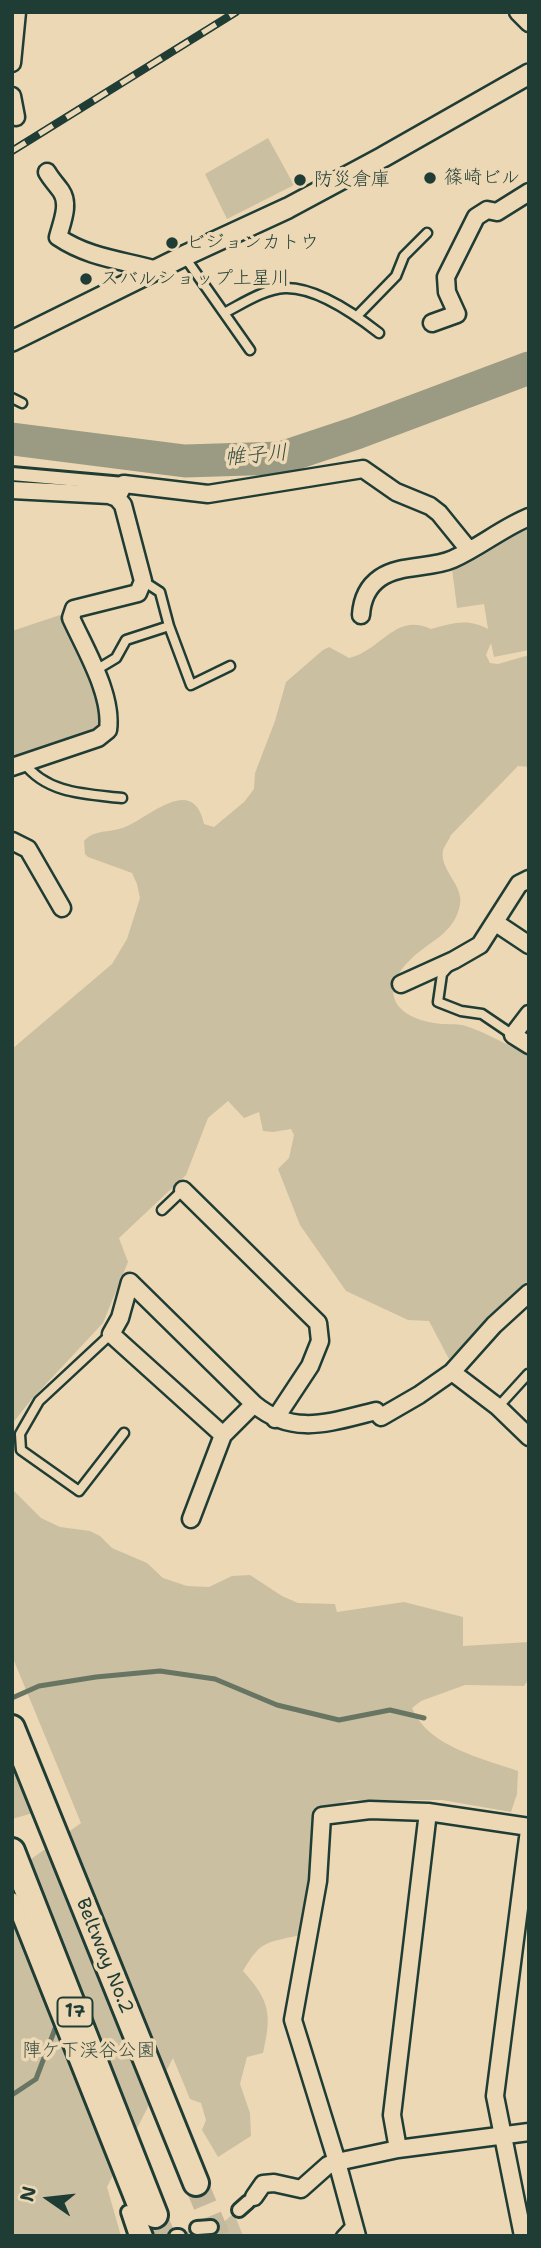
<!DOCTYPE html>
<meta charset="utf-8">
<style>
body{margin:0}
#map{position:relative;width:541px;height:2248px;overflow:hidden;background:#edd8b6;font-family:"Shantell Sans",sans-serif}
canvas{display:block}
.frame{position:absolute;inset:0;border:14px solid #1f3d34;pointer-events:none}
.north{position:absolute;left:14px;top:2164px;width:70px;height:70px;-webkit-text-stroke:5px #edd8b6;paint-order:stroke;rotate:284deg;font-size:19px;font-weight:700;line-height:28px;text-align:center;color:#1f3d34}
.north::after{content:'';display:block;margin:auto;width:24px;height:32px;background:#1f3d34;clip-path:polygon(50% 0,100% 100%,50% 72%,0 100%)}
</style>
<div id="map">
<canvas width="541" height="2248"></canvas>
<div class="frame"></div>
<div class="north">N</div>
</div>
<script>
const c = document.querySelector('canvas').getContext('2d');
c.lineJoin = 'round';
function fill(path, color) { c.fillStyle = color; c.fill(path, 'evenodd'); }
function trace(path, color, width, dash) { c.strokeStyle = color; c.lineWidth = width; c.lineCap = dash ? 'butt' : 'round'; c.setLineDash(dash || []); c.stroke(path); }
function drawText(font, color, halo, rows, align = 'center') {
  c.font = font + ' "Shantell Sans","Klee One",sans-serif'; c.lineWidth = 7; c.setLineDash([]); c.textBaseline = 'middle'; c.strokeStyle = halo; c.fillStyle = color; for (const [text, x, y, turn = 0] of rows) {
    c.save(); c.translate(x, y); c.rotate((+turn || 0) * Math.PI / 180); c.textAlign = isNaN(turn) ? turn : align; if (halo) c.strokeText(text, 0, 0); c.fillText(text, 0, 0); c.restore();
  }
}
const green = new Path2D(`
 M268 138 294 185 227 219 205 174Z
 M529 521V650L494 657 491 643 486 655 490 663 498 664 529 655V767L518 766 451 835C449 840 445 845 443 850 439 872 467 886 459 909 452 934 429 942 412 958 379 989 392 1016 434 1023 444 1025 456 1023 466 1026 488 1033 508 1046 529 1055V1285L507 1301 449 1359 429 1321 408 1320 346 1291 300 1225 278 1169 289 1158 294 1135 291 1129 273 1132 263 1131 259 1112 244 1118 228 1101 208 1118 186 1175 119 1238 128 1262 103 1323 31 1400 12 1424V1049L112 964 127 939 140 898 137 884 132 873 88 857 85 854 84 841C94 829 111 833 125 827 149 818 193 773 204 824L214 827 244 802 254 789 255 773 275 721 286 682 323 650 329 647 349 658C382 650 395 612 431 629 453 623 467 618 488 629L484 604 457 608 452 569 494 546Z
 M60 615 66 620 92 674 104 718 99 731 12 758V631Z
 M12 1489 41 1518 60 1527 90 1531 100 1536 112 1548 147 1563 163 1578 187 1586 209 1587 232 1576 250 1575 282 1596 298 1603 335 1604 337 1612 404 1602 463 1617V1646L529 1642V1679L524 1686 465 1685 421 1701 412 1708C428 1747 482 1758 518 1771L517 1794 511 1812 442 1800H349L315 1813 307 1890 300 1935C266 1943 261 1940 243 1971 270 2001 272 2014 263 2053L247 2057 240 2084 250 2113 251 2136 218 2157 202 2130 206 2120 201 2103 190 2099 173 2058 107 2187 121 2236H12V1873L81 1823 12 1656Z
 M12 1763 33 1813 12 1819Z
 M234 2213 243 2236H179L194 2227H218Z`);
const stream = new Path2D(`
 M12 1698 39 1686 96 1677 160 1671 215 1679 277 1705 339 1720 390 1710 424 1718
 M12 2095 36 2079 58 2021`);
const river = new Path2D(`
 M12 439 185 461 281 458 356 433 529 368`);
const primaryTunnel = new Path2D(`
 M196 2183 218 2236
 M155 2215 163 2236`);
const service = new Path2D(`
 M184 256 224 313C242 304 264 289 285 288 316 287 356 315 379 333
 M224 313 250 350
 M357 316 396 276 404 256 427 233
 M12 398 22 403
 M169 626 191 685 230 666
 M96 670 116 658 126 640 169 626 160 592 143 581
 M24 763C47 794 87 794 122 798
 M450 965 442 974 438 1002 461 1011 482 1014 513 1035
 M162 1210 183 1190
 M111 1334 39 1401 20 1434 21 1450 79 1491 124 1433
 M498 1407 528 1374
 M341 2236 353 2223`);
const pedestrian = new Path2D(`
 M12 474 124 484
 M12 1899 146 2236
 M239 2210 248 2202
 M128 2212 136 2236
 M197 2228 211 2227
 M176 2236H179`);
const minor = new Path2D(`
 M518 12 529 23
 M12 63 17 12
 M12 96 16 117
 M47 172C51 179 56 184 61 191 70 204 62 222 58 237 89 258 122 260 157 270
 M432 323 457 314 447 292 446 277 476 217 487 210 497 212 529 192
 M12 490 109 495 117 498 123 505 143 581 138 593 74 609 71 618C85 649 113 695 108 730L98 738 12 767
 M117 498 124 484 208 494 363 469 396 492 430 506 439 513 469 550
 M361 615C362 600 367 587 380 578 400 564 431 569 453 559 480 547 502 528 529 517
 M12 841 28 849 62 908
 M496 923 529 945
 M401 984 454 960 480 945 519 884 529 879
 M529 1014 513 1035 529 1045
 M183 1190 318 1323 320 1341 310 1366 275 1419
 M452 1372 494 1325 529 1293
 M254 1404 223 1435 111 1334 120 1318 130 1282 254 1404C294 1437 330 1422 376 1411L381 1417 419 1395 452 1372 498 1407 529 1437
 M191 1519 223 1435
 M398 2149 392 2115 428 1812
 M254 2197 263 2184 274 2183 301 2189 328 2165 337 2162 398 2149 529 2132
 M357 2236 337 2162 293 2020 318 1881 322 1816 370 1810 428 1812 529 1827
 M523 2236 495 2096 529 1830`);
const tertiary = new Path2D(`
 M12 341 184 256 288 208 383 157 529 74`);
const primary = new Path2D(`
 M12 1728 196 2183
 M12 1851 155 2215`);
const rail = new Path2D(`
 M12 151 236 12`);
const markers = [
 [430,178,7,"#1f3d34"],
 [300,180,7,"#1f3d34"],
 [172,243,7,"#1f3d34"],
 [86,279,7,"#1f3d34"]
];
const shields = [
 [75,2012,35]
];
const shieldNames = [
 ["17",75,2012]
];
const poiNames = [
 ["篠崎ビル",444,178],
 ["防災倉庫",314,180],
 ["ビジョンカトウ",186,243],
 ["スバルショップ上星川",100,279]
];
const streetNames = [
 ["Beltway No.2",104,1956,68]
];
const parkNames = [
 ["陣ケ下渓谷公園",89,2051]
];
const waterNames = [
 ["帷子川",256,456,-5]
];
fill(green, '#cbbfa1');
trace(stream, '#697563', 5);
trace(river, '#9b9b83', 33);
trace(primaryTunnel, '#c4b99c', 24, [24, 12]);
trace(service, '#1f3d34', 13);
trace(pedestrian, '#1f3d34', 18);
trace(minor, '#1f3d34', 21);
trace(tertiary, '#1f3d34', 24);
trace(primary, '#1f3d34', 30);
trace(service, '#edd8b6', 8);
trace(pedestrian, '#edd8b6', 12);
trace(minor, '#edd8b6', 16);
trace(tertiary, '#edd8b6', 19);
trace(primary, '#edd8b6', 24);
trace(rail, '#1f3d34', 8);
trace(rail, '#edd8b6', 5, [16]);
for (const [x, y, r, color] of markers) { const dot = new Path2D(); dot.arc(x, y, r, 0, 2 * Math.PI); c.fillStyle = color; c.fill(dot); trace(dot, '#edd8b6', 2.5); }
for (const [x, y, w] of shields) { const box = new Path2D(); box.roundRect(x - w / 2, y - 14.5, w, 29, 5); c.fillStyle = '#edd8b6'; c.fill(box); trace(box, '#1f3d34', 2); }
drawText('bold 18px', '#1f3d34', null, shieldNames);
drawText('19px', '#1f3d34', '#edd8b6', poiNames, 'left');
drawText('19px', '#1f3d34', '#edd8b6', streetNames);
drawText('19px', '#304a3f', '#edd8b6', parkNames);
drawText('italic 21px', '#324b40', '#edd8b6', waterNames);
</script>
